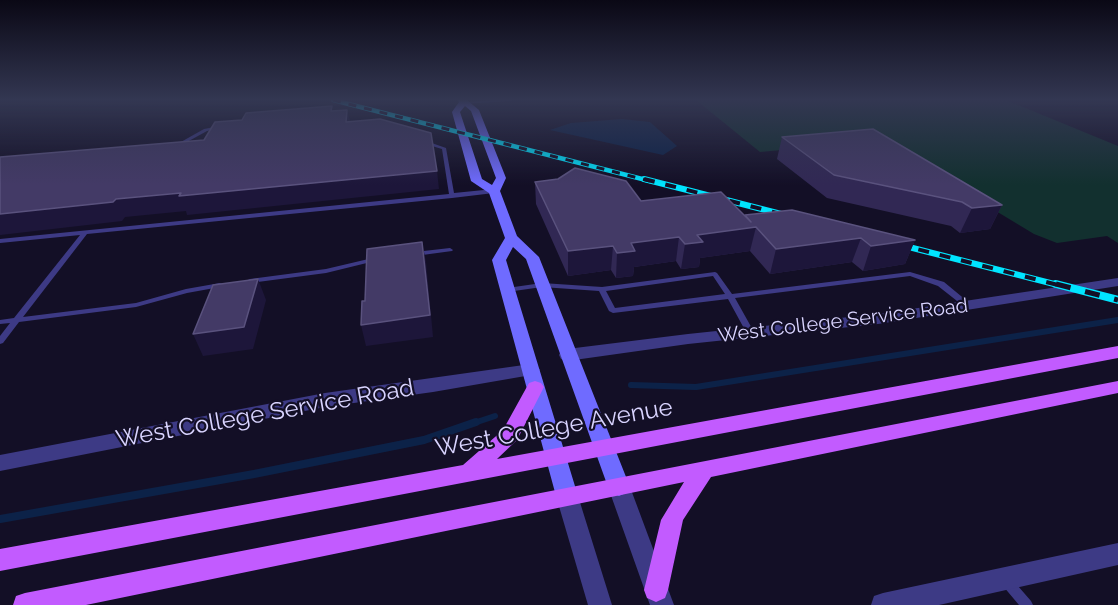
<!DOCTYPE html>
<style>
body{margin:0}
canvas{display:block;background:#130f26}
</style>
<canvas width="1118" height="605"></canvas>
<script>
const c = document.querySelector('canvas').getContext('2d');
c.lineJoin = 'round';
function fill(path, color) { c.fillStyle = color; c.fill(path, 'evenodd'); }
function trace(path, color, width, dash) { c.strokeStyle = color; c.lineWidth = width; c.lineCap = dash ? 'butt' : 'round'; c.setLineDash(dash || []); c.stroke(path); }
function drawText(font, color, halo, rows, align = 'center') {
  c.font = font + ' Raleway,sans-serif'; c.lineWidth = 4.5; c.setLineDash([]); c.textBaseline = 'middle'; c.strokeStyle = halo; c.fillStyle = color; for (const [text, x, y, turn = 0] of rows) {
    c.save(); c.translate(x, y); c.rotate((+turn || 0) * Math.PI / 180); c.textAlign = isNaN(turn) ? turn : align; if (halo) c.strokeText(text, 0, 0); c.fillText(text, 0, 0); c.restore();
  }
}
const green = new Path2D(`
 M696 100H1006L1118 146V243L1107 236 1057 243 1034 234 880 141 760 152Z`);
const water = new Path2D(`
 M622 119 650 122 677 146 663 155 550 130 571 123Z`);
const streamFar1 = new Path2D(`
 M631 385 696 387 1118 320
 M471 424 495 416`);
const stream = new Path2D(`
 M0 519 254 474 424 440 476 422`);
const service = new Path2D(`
 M494 100H513L511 101 463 104 461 103 463 102Z
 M220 126 222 127V128L207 131 176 148 172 147 204 129Z
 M422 141H426L446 148 454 193 494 189 497 191 494 193 452 198 87 234 23 317 136 303 186 289 220 283 224 285 220 287 187 293 136 307 19 322 3 343 0 344V336L10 323 0 324V320L14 318 80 235 0 243V239L449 194 442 149 422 143Z
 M450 248 453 250 452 251 415 256 412 254 415 252Z
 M377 257 379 258 380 259 379 260 326 273 250 283 246 281 250 279 326 269Z
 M715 272 717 273 732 294 910 272 944 282 973 306 972 308H966L938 286 910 276 735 298 754 332 750 335 746 332 728 299 613 313 609 311 599 291 542 287 507 292 503 290 507 288 542 283 602 287ZM713 276 725 294 615 308 606 291Z
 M1007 576 1011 578 1031 601 1033 605H1019L1003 586 1001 582 1003 578Z`);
const minor = new Path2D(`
 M1118 543V565L939 605H871L874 596 883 593Z`);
const tertiary = new Path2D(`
 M1118 278V286L878 324 688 344 567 361 561 359 559 355 561 351 567 349 688 334 878 314Z
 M531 364 537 366 540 370 537 374 433 392 325 407 0 471V455L325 393Z
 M619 478 626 481 630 487 674 605H650L608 487 612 481Z
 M567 487 575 490 578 496 612 605H588L556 496 559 490Z`);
const secondary = new Path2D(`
 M458 100H467L479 110 506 178 500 191 517 236 539 257 630 487 626 493 619 496 612 493 608 487 526 259 513 247 506 260 578 496 575 502 567 505 559 502 556 496 492 260 505 238 489 193 471 181 452 112 459 102ZM465 106 471 111 496 178 492 185 482 179 460 112Z`);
const primary = new Path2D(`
 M1118 346V358L0 571V549L463 465 503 430 529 383 535 381 541 383 544 387 517 440 497 459Z
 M1118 381V393L711 477 683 520 668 590 665 598 656 602 647 598 644 590 661 520 684 482 86 605H13L16 596 25 593Z`);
const railFar2 = new Path2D(`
 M333 100 650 181`);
const railFar1 = new Path2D(`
 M644 179 789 216
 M897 244 1062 286`);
const rail = new Path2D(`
 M1056 284 1118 300`);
const wall = new Path2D(`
 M782 137 1002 205 990 229 960 233 951 226 827 198 777 159Z
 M535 182 641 201 915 240 905 264 863 271 852 262 770 274 750 251 700 258 699 267 681 269 676 261 634 267 633 276 616 278 611 270 568 276 536 204Z`);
const shadedWall = new Path2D(`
 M347 110 351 125 346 122Z
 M437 171 439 189 187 215 186 211 125 217 122 221 0 235V214L116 199Z
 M1002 205 990 229 960 233 972 208Z
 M756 227 750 251 700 258 699 267 681 269 685 244 697 235Z
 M679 237 676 261 634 267 633 276 616 278 617 253 631 243Z
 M861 238 852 262 770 274 776 249Z
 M915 240 905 264 863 271 871 246Z
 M422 242 426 262 433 337 366 346 361 325Z
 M613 246 611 270 568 276V251Z
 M258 279 266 300 253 349 203 356 193 334Z`);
const building = new Path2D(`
 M332 106 331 111 347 110 346 122 380 119 431 133 437 171 179 196 181 193 116 199 113 202 0 214V157L204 140 215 122 242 120 246 113Z
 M873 129 1002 205 972 208 962 202 834 175 782 137Z
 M575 168 626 181 641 201 721 192 751 222 745 215 792 210 915 240 871 246 861 238 776 249 756 227 697 235 703 242 685 244 679 237 631 243 635 251 617 253 613 246 568 251 535 182 558 179Z
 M422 242 430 315 361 325 362 301H365L367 249Z
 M258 279 244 327 193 334 213 285Z`);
const streetNames = [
 ["West College Service Road",843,321,-7]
];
const nearStreetnames = [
 ["West College Service Road",265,414,-10],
 ["West College Avenue",554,428,-10]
];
fill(green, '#12302f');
fill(water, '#0c2248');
trace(streamFar1, '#0c2248', 6);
trace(stream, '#0c2248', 8);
fill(service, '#3d3a85');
fill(minor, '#3d3a85');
fill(tertiary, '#3d3a85');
fill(secondary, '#6f6bff');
fill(primary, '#c25bff');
trace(railFar2, '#00e5ff', 4.5);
trace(railFar1, '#00e5ff', 6);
trace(rail, '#00e5ff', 8);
trace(railFar2, '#130f26', 3, [8]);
trace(railFar1, '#130f26', 4, [11]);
trace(rail, '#130f26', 5, [15]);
fill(wall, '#312854');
fill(shadedWall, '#1d163a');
fill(building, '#433a66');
trace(building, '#5a527e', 1.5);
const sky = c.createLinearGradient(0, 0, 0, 185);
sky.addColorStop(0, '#0a0815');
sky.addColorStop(0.54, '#333752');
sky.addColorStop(1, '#33375200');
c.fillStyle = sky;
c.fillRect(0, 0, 1118, 185);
drawText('20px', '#d9d4ff', '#130f26', streetNames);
drawText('24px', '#d9d4ff', '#130f26', nearStreetnames);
</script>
